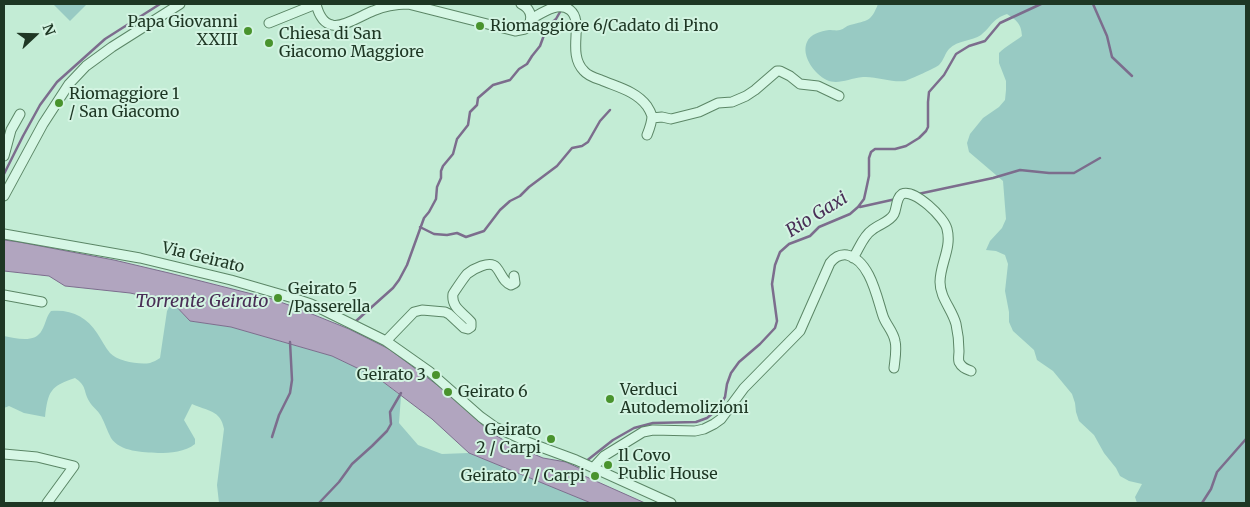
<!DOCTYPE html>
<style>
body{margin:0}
#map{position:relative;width:1250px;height:507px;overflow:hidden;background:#c3ecd5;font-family:Merriweather,serif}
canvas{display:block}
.frame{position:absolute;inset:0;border:5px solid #1e3724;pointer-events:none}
.north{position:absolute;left:10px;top:10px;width:50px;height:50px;-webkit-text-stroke:4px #d3f4e2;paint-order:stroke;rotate:69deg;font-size:14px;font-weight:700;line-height:20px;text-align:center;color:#1e3724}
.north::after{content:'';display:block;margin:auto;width:18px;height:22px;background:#1e3724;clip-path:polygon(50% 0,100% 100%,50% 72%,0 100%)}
</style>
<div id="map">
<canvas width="1250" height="507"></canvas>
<div class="frame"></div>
<div class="north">N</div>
</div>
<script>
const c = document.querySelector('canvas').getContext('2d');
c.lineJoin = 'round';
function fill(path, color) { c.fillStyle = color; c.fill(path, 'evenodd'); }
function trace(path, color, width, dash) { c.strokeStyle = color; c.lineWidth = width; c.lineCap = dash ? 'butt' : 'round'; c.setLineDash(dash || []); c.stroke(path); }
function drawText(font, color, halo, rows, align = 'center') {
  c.font = font + ' Merriweather,serif'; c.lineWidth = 4; c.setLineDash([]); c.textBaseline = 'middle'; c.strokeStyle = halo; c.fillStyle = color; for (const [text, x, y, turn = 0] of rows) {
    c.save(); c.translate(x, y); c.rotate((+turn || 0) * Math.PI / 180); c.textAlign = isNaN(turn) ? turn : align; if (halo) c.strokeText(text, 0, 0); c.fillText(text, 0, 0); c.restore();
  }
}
const green = new Path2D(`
 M53 4H87L70 21Z
 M878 4H1246V503H1137L1135 497 1142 484 1129 481 1120 476 1116 468 1104 453 1094 435 1079 421 1076 412 1075 403 1072 394 1053 371 1037 360 1034 350 1013 331 1009 322V312L1005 291 1008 264 1005 255 996 251 986 250 990 241 1002 228 1006 219 1003 181 969 152 967 143 970 134 983 118 999 107 1005 100 1006 90V81L999 63V53C1006 46 1014 42 1022 36 1021 23 1017 21 1007 14 992 19 992 26 981 35 972 41 958 40 949 49 945 53 944 60 939 65 937 67 909 80 905 81 893 83 876 76 863 77 844 79 833 89 817 73 810 66 802 53 807 42 810 34 821 31 829 30 832 30 837 31 840 30 844 29 846 26 850 25 868 20 871 22 878 4Z
 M172 302 190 321 231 327 332 356 378 378 401 396 399 423 418 445 442 454 469 453 589 502 219 503 217 485 224 429C221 410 207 411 192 404L184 420 195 439V444C185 452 171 453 158 453 143 452 120 452 111 438 107 431 105 423 101 416 98 410 92 407 89 401 83 390 87 386 75 378 50 386 48 392 45 417L24 413 9 406 4 408V336C16 338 35 344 42 330 46 323 46 317 51 311 71 309 87 317 97 333 101 339 105 347 110 353 117 361 139 365 150 363 153 362 157 360 160 358L167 311Z`);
const water = new Path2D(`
 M4 240 19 242 114 260 169 273 272 299 297 308 349 329 389 349 448 393 490 432 512 445 543 458 566 462 581 469 580 474 645 503H591L469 453 432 419 378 378 332 356 231 327 190 321 172 302 130 293 65 286 49 276 4 271Z`);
const stream = new Path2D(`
 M1093 4 1107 36 1112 57 1132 76
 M4 174 23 136 40 105 57 82 105 39 160 4
 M918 194 993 178 1020 170 1049 173H1074L1100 158
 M860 207 896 199
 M420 227 434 234 447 235 457 233 466 237 484 231 500 210 510 201 520 196 529 187 557 166 572 148 582 146 588 142 600 121 610 110
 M356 321 393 288 399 280 407 265 424 218 429 212 436 199 437 187 441 178V171L443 166 453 154 457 139 468 125 470 112 477 105 478 98 493 85 510 80 519 69 527 64 532 56 540 46 547 27 556 19 560 12
 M272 437 279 415 290 393 292 380 290 342
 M585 462 613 440 634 428 653 423 696 422 707 418 718 409 725 397 727 384 731 373 739 362 760 344 775 328 777 321 772 284 775 265 780 252 789 244 810 236 819 227 850 214 858 207 864 199 866 190 869 176V158L871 152 875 149H895L906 146 919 138 926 131 928 127V102L929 92 944 75 956 54 969 46 985 41 1000 23 1041 4
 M319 503 339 482 352 464 372 446 387 431 391 424 390 412 401 393
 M1202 503 1211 489 1217 472 1246 439`);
const minor = new Path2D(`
 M316 4C318 12 322 23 332 25 343 28 362 15 373 11 384 6 395 4 408 4L515 31 525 29C534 21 532 9 521 4
 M531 19C542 13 558 1 570 10 585 22 566 53 584 71 588 76 595 78 601 80 617 87 636 91 647 106 649 109 651 113 652 116 652 122 649 130 647 135
 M269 23 316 4
 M652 118 662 117 671 119 699 112 718 103 732 102 746 96 755 90 777 71H780L790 76 800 84 818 86 839 96
 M4 156 11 130 20 114
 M4 196 43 124 69 84 86 66 112 47 180 4
 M4 234 140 258 231 280 293 298 311 304 386 341 430 372 481 417 495 427 530 443 576 460 671 503
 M853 258C859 249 863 236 872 230 879 224 890 222 894 214 897 208 896 198 902 194 914 188 945 218 947 229 952 248 940 264 940 282 940 298 952 309 956 324 958 333 959 342 959 351 959 355 958 358 959 362 962 368 966 369 971 371
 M4 295 42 302
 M386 341 414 312 422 310 445 312 449 314 464 328 468 329 471 327V322C464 313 451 308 453 294 457 288 462 280 467 274 473 269 490 260 496 267 502 274 503 282 511 285L515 283 514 276
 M4 454 37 457 74 466 47 503
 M593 468 604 456 643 432 653 430 695 431 704 429 714 424 721 419 744 388 800 331 830 263C834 258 840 254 847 255 870 260 877 298 883 316 886 325 893 331 895 341 897 349 895 359 894 368`);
const markers = [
 [480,26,5,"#49932d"],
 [248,31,5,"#49932d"],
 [269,43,5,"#49932d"],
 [59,103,5,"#49932d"],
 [278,298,5,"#49932d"],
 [436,375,5,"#49932d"],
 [448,392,5,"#49932d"],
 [610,399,5,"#49932d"],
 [551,439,5,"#49932d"],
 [608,465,5,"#49932d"],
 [595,476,5,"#49932d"]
];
const poiNames = [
 ["Papa Giovanni",238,22,"right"],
 ["XXIII",238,40,"right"],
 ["Riomaggiore 6/Cadato di Pino",490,26],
 ["Chiesa di San",279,34],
 ["Giacomo Maggiore",279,52],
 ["Riomaggiore 1",69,94],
 ["/ San Giacomo",69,112],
 ["Geirato 5",288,289],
 ["/Passerella",288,307],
 ["Geirato 3",426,375,"right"],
 ["Verduci",620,390],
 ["Autodemolizioni",620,408],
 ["Geirato 6",458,392],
 ["Geirato",541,430,"right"],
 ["2 / Carpi",541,448,"right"],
 ["Il Covo",618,456],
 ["Public House",618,474],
 ["Geirato 7 / Carpi",585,476,"right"]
];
const streetNames = [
 ["Via Geirato",203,258,14]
];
const waterNames = [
 ["Rio Gaxi",817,215,-32],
 ["Torrente Geirato",202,302]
];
fill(green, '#98cac3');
fill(water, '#b1a5bf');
trace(water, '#7c6d8d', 1);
trace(stream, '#7c6d8d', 2.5);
trace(minor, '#5b8666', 11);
trace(minor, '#d6f7e5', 9);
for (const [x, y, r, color] of markers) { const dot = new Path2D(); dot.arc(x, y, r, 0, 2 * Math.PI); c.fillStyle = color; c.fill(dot); trace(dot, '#d3f4e2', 2); }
drawText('16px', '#1e3724', '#d3f4e2', poiNames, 'left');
drawText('16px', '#1e3724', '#d3f4e2', streetNames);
drawText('italic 18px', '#492e56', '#d3f4e2', waterNames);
</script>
